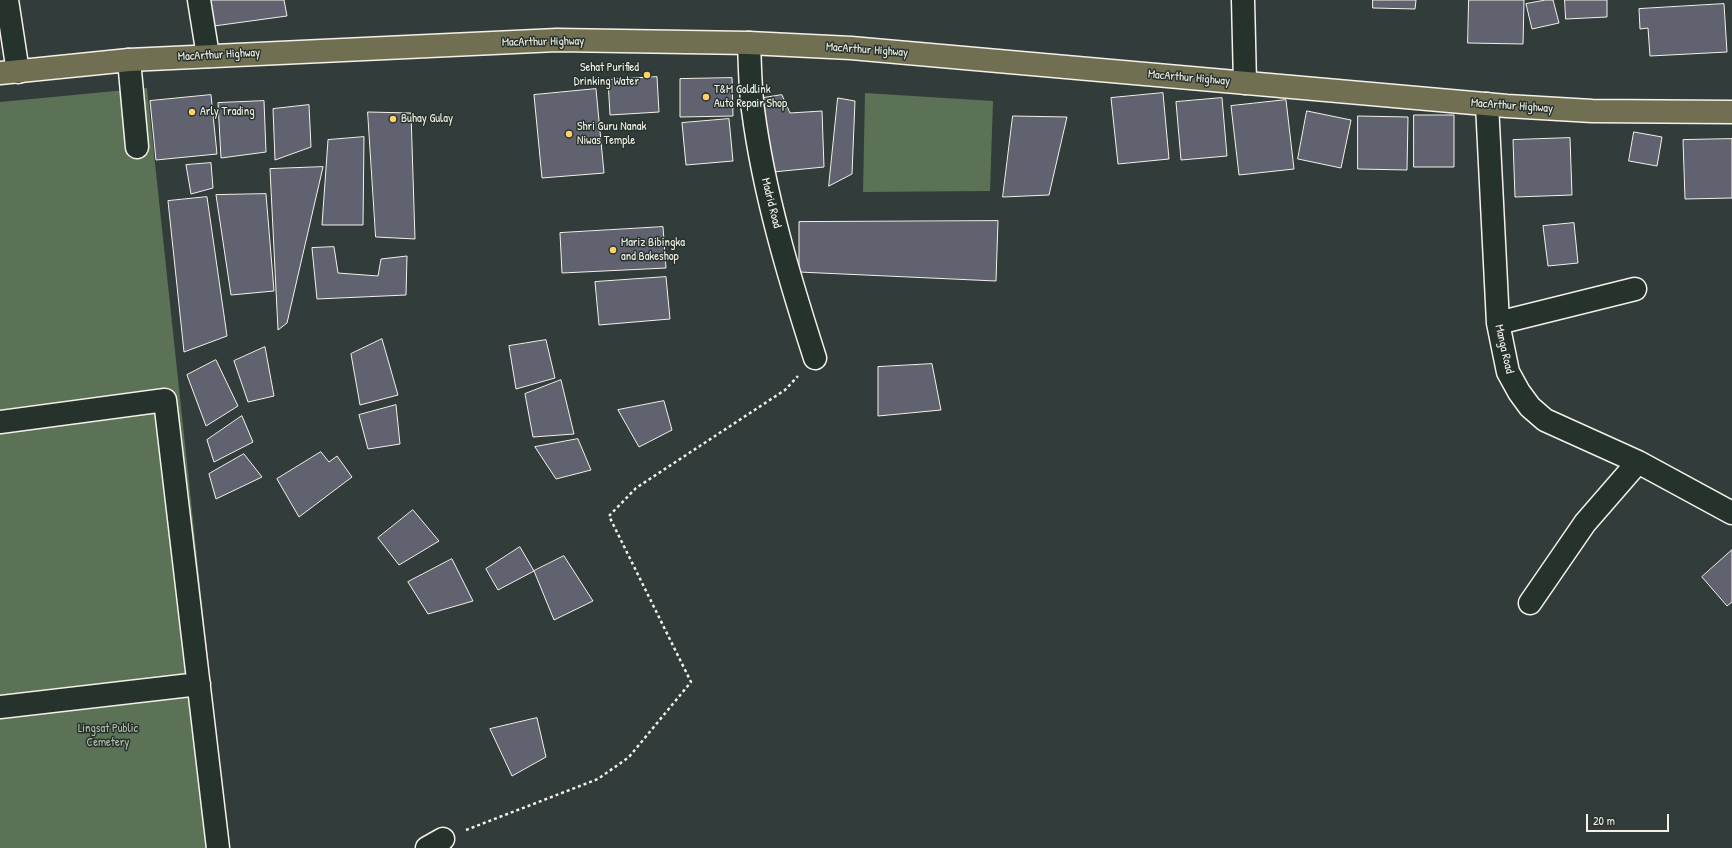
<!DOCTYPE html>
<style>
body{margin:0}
#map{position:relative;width:1732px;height:848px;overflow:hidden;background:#323c3a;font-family:"Patrick Hand",sans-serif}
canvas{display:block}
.scale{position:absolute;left:1586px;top:814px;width:83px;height:18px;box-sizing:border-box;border:2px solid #f4f1e8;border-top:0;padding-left:5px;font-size:12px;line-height:14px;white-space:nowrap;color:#f4f1e8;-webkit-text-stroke:3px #26332d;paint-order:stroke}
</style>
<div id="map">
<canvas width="1732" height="848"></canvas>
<div class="scale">20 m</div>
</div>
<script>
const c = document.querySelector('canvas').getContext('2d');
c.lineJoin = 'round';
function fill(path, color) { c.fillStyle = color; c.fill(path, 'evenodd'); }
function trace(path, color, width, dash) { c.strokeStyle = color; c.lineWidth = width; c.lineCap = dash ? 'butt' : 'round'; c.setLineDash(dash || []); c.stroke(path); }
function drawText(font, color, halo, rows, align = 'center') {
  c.font = font + ' "Patrick Hand",sans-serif'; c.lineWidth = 3; c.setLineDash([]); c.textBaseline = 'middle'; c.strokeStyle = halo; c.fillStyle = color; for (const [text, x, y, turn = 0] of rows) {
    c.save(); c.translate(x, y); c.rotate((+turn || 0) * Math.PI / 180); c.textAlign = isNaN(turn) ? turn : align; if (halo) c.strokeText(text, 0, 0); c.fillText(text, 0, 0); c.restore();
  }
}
const green = new Path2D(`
 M147 88 228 848H0V102Z
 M865 93 993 101 990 191 863 192Z`);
const building = new Path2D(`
 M210 0H284L287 16 214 26Z
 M1373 0H1416L1415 9 1373 8Z
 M1469 0H1524L1523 44 1468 43Z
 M1546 0H1553L1559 23 1532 29 1526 4Z
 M1565 0H1607V17L1566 19Z
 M1724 4 1727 52 1650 56 1648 28 1640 29 1639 9Z
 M657 77 659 112 610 115 608 80Z
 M732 78 733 116 680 117V79Z
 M596 89 604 173 542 178 534 95Z
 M1163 93 1169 159 1118 164 1111 98Z
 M211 95 217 154 156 160 150 101Z
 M782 95 790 113 822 111 824 167 773 172 763 98Z
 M838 98 855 101 852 174 829 186Z
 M1222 98 1227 156 1181 160 1176 102Z
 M1286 100 1294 169 1239 175 1231 106Z
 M264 101 266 152 221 158 218 103Z
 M309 105 311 147 275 160 273 109Z
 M1307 111 1351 120 1341 168 1298 159Z
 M368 112 411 113 415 239 376 237Z
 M1414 115H1454V167H1414Z
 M1013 116 1067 117 1049 195 1003 197Z
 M1358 116 1408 117 1407 170 1358 169Z
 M729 119 733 161 686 165 682 123Z
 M1634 132 1662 137 1657 166 1629 161Z
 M364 137 363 225H322L328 140Z
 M1570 138 1572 195 1515 197 1513 140Z
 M1732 139V198L1685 199 1683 140Z
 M211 163 213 188 191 194 186 165Z
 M323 167 287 323 278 330 270 169Z
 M266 194 274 291 231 295 216 195Z
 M207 197 227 336 184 352 168 201Z
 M998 221 996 281 799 272V222Z
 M1574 223 1578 263 1548 266 1543 226Z
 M663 227 666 268 562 273 560 233Z
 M334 247 338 273 378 276 381 259 407 256 406 295 317 299 312 248Z
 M666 277 670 319 599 325 595 282Z
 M382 339 398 395 360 405 351 354Z
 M546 340 555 378 516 389 509 346Z
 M265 347 274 396 248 402 234 361Z
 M216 360 238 406 206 426 187 375Z
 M932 364 941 410 878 416V367Z
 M561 380 574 434 533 437 525 394Z
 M664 401 672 430 639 447 618 410Z
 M396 405 400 444 368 449 359 415Z
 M242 416 253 442 214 462 207 440Z
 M578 439 591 470 556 479 535 447Z
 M321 452 329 462 337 456 352 477 299 517 277 479Z
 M244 454 262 477 216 499 209 474Z
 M413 510 439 541 399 565 378 538Z
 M520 547 534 571 498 590 486 569Z
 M1732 550V602L1727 606 1702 577Z
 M564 556 593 601 554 620 534 571Z
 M452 559 473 601 428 614 408 582Z
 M537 718 546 757 512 776 490 729Z`);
const path = new Path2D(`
 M466 830 598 779 629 757 691 682 609 516 636 488 785 390 798 376`);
const minor = new Path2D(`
 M7 0 18 72
 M199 0 208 56
 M1243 0 1245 83
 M749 43C750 65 750 88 753 110 764 194 789 277 815 358
 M129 60 137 147
 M1487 104 1498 323 1508 372 1519 392 1530 407 1545 420 1638 462 1732 513
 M1498 323 1635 289
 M0 422 165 400 218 848
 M1530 603 1585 523 1638 462
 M0 707 199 684
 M427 848 443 839`);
const major = new Path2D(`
 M0 73 129 60 557 40 749 43 851 48 1507 106 1592 111 1732 112`);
const markers = [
 [647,75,4,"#ffd166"],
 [706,97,4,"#ffd166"],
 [192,112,4,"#ffd166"],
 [393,119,4,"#ffd166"],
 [569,134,4,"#ffd166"],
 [613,250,4,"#ffd166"]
];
const streetNames = [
 ["MacArthur Highway",543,42,-1],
 ["MacArthur Highway",867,50,4],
 ["MacArthur Highway",219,55,-3],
 ["MacArthur Highway",1189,78,5],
 ["MacArthur Highway",1512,106,4],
 ["Madrid Road",771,203,76],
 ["Manga Road",1504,349,77]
];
const poiNames = [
 ["Sehat Purified",639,68,"right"],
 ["Drinking Water",639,82,"right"],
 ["T&M Goldlink",714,90],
 ["Auto Repair Shop",714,104],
 ["Arly Trading",200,112],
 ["Buhay Gulay",401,119],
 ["Shri Guru Nanak",577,127],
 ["Niwas Temple",577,141],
 ["Mariz Bibingka",621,243],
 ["and Bakeshop",621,257]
];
const parkNames = [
 ["Lingsat Public",108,729],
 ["Cemetery",108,743]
];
fill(green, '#5c7256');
fill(building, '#61626f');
trace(building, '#f4f1e8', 1);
trace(minor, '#f4f1e8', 25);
trace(major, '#f4f1e8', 25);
trace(path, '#f4f1e8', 2.5, [3, 3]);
trace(minor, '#26332d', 22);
trace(major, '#716f52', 22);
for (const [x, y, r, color] of markers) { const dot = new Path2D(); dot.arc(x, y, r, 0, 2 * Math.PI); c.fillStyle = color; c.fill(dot); trace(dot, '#26332d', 1.5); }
drawText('12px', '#f4f1e8', '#26332d', streetNames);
drawText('12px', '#f4f1e8', '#26332d', poiNames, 'left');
drawText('12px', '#b7beae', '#26332d', parkNames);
</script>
